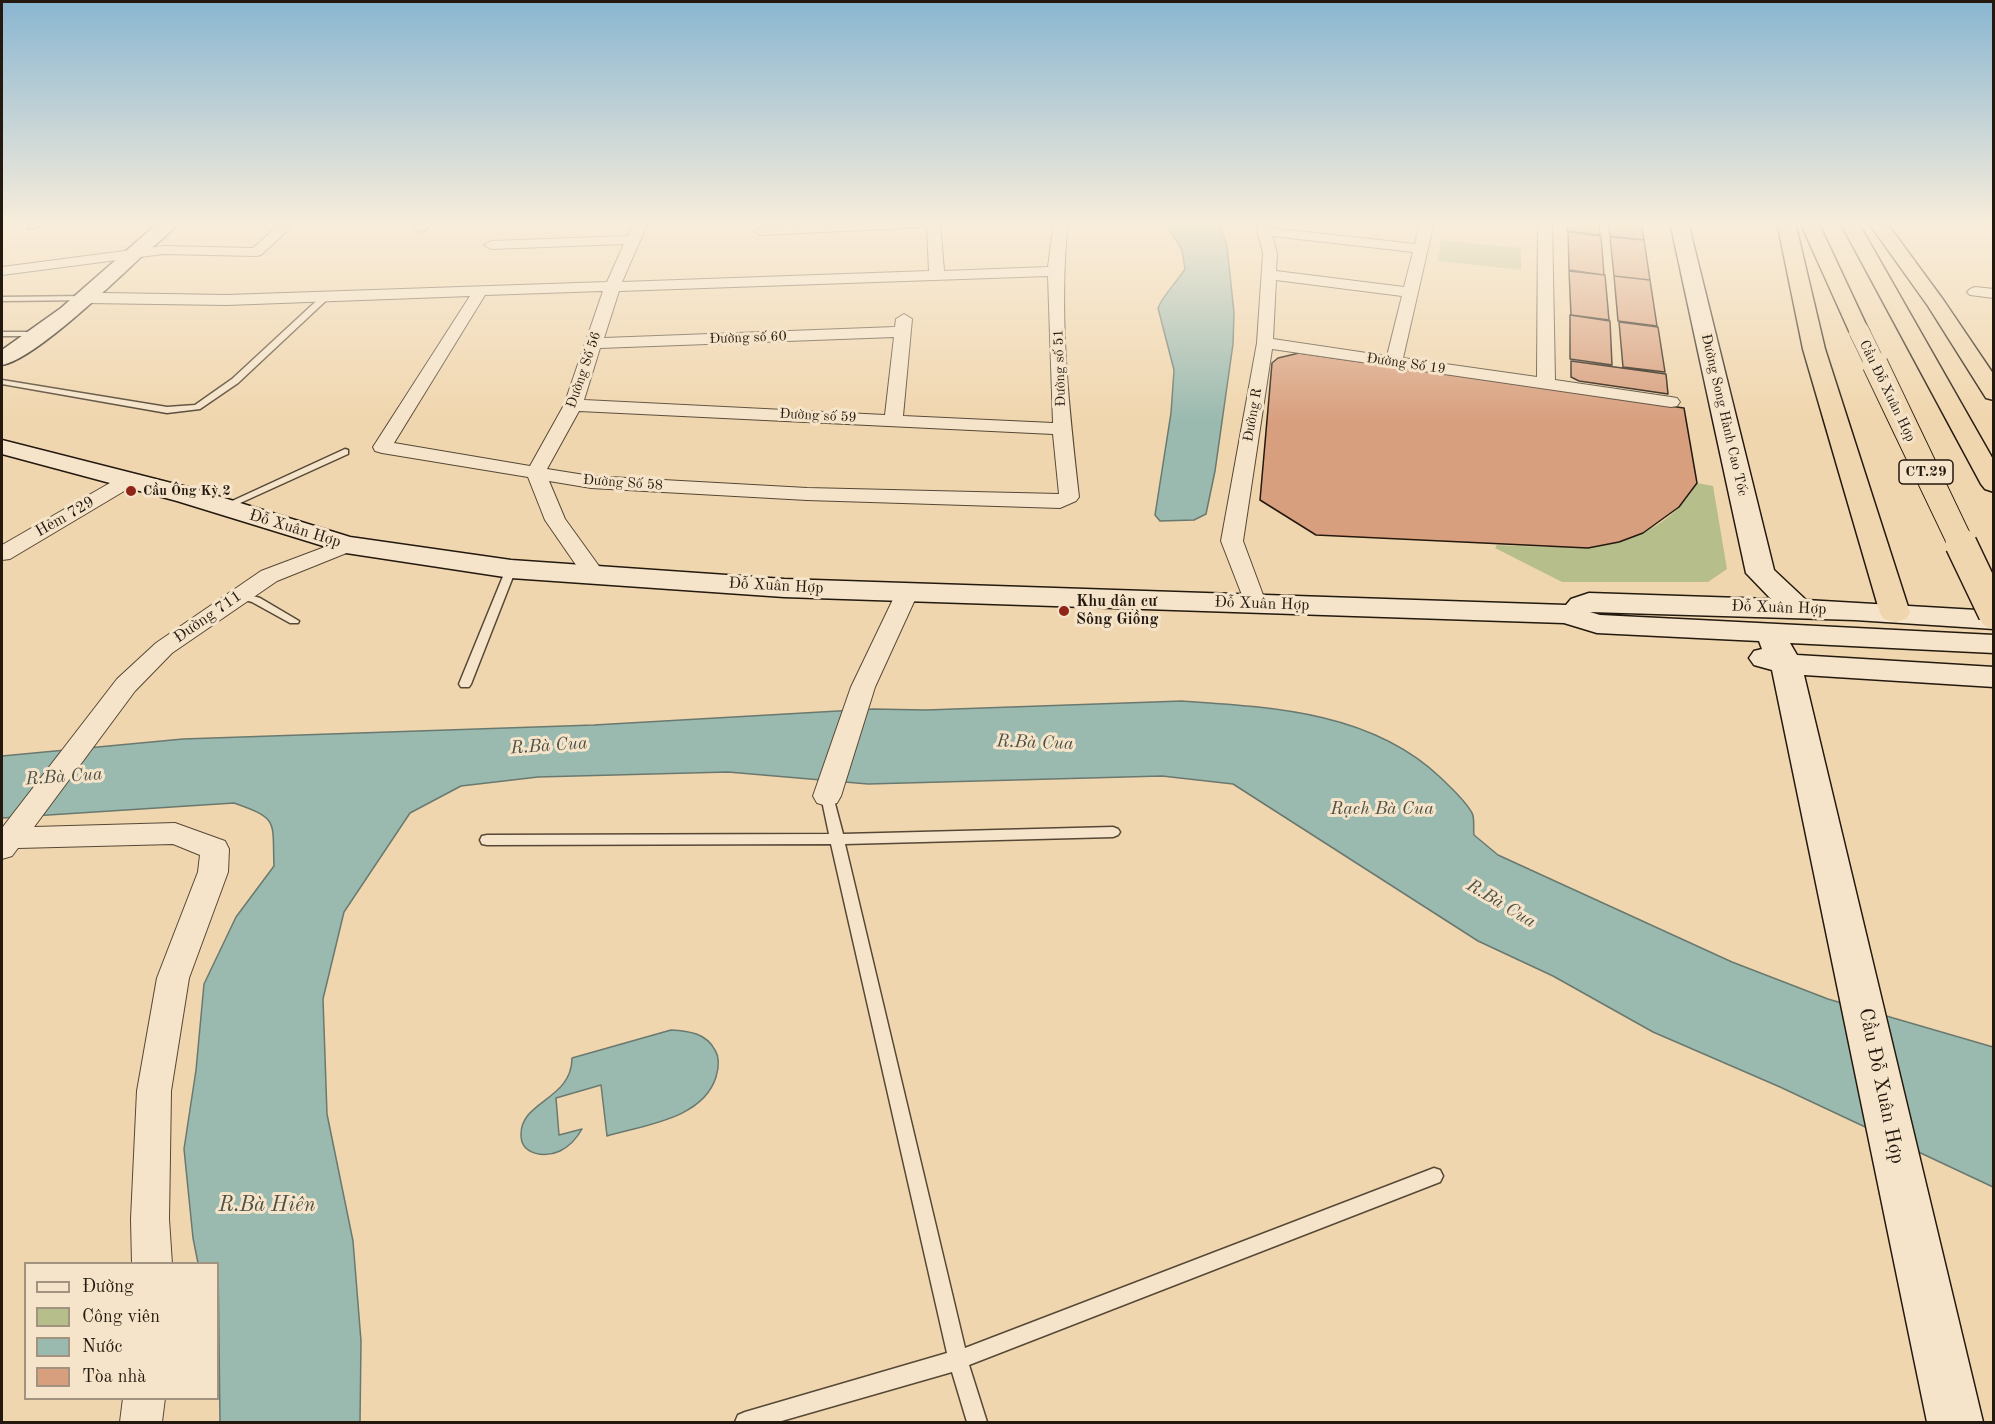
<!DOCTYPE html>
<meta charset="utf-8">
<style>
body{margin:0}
#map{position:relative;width:1995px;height:1424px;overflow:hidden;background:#f0d6ae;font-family:"Old Standard TT",serif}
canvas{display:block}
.frame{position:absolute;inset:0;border:3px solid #23190e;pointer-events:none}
.legend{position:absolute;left:24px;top:1262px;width:195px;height:138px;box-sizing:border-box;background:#f5e4ca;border:2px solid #a1937f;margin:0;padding:8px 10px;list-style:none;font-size:18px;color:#23190e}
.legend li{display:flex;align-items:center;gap:12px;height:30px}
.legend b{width:30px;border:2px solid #a1937f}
</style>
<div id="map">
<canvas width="1995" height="1424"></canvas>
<div class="frame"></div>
<ul class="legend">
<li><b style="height:8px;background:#f5e4ca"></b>Đường</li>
<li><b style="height:16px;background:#b6be8c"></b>Công viên</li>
<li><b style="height:16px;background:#9ab9af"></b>Nước</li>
<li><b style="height:16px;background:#d89f7e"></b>Tòa nhà</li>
</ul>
</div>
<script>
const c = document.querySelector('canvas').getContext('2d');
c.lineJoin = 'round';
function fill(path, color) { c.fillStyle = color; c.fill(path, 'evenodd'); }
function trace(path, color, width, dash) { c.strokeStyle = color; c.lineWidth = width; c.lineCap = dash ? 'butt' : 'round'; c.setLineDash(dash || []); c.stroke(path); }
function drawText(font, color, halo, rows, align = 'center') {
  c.font = font + ' "Old Standard TT",serif'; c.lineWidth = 6; c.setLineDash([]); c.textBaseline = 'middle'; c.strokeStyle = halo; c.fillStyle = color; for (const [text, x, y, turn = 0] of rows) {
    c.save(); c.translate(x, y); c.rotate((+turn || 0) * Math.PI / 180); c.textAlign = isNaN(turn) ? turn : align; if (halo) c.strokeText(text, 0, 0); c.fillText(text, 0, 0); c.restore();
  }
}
const green = new Path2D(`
 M1441 240 1521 248V270L1438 261Z
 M1697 483 1713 486 1727 569 1708 582H1562L1495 548 1497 545C1571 548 1654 557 1697 483Z`);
const water = new Path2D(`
 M1165 222H1219L1227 246 1234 313 1233 344 1215 471 1206 514 1194 520 1160 521 1155 515 1171 413 1174 370 1158 308C1163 295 1177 282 1185 269L1182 250Z
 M1182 701C1273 707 1372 712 1441 778 1451 788 1465 800 1472 813 1475 818 1473 829 1474 835L1498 855 1732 962 1828 999 1993 1047V1187L1780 1087 1653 1032 1553 976 1478 941 1233 784 1162 776 868 784 728 772 538 777 461 786 410 813 344 912 323 999 327 1114 353 1241 361 1341 360 1422H220L218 1264 198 1263 193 1238 184 1149 196 1070 204 984 236 917 274 866C272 821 280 819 234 803L2 818V756L183 739 594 725 873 709 926 710Z
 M671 1030C689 1031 706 1033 715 1050 720 1058 719 1067 716 1077 703 1119 644 1125 607 1136L601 1085 556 1098 559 1135 582 1129C577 1138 570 1146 560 1151 545 1158 521 1155 521 1135 520 1101 572 1100 572 1058Z`);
const building = new Path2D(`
 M1567 222H1599L1600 235 1567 231Z
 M1608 222H1641L1644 240 1610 236Z
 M1568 232 1601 236 1604 275 1569 270Z
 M1610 237 1644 240 1650 280 1614 276Z
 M1569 271 1605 275 1609 320 1571 315Z
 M1614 276 1650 280 1657 326 1618 321Z
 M1570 315 1610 321 1612 365 1570 359Z
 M1619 322 1658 327 1665 372 1623 367Z
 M1299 353 1684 408 1697 483 1679 507 1643 533 1619 542 1588 548 1316 535 1260 500 1272 363 1278 358Z
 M1571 361 1666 374 1668 394 1579 381 1571 377Z`);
const lane = new Path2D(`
 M37 222H45L32 229 27 228Z
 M325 293 332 295 238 383 200 409 167 413 2 384V380L167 407 195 405 232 379Z
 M86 296 90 298 89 300 2 301V297Z
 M2 332H39L43 334 39 336H2Z
 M345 449 348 450V454L227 509 224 510 219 507Z
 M511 566 516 569 471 684 469 687H461L459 684 506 569Z
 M239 592 260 598 299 621 298 623H290L252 602 235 597 234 595 235 593Z
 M827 791 832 793 833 796 843 834 1113 827 1118 829 1120 832 1118 835 1113 837 845 844 965 1348 1434 1168 1440 1170 1443 1176 1440 1182 969 1365 987 1422H967L952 1372 778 1422H735L738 1415 745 1412 947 1353 831 844 487 845 482 844 480 840 482 836 487 835 829 834 821 796 822 793Z`);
const street = new Path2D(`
 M282 222H297L261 255 256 256 163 254 2 275V267L163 246 253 248Z
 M418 222H432L425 231 420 232 413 228Z
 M634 222H648L622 282 929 271 927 227 761 235 754 231 761 227 864 222H940L944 271 1048 267 1054 222H1068C1058 313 1069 407 1079 497L1076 501 1060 508 807 500 591 488 549 481 565 519 604 573 601 578 593 580 585 578 545 520 528 477 382 453 375 451 373 447 470 296 227 305 86 303 78 298 86 293H104L227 295 607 282 624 244 491 249 484 245 491 241 628 236ZM1048 276 1053 423 903 416 912 319 904 314 896 319 895 327 604 338 619 291ZM603 291 564 405 530 466 394 443 485 295ZM894 337 885 415 584 400 600 348ZM579 411 1053 434 1059 494 807 488 591 476 547 469Z
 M1255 222H1269L1270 228 1415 244 1420 222H1434L1403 358 1537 377 1538 222H1552L1555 380 1671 397 1677 398 1680 402 1677 406 1671 407 1272 349 1243 541 1266 603 1263 608 1255 610 1247 608 1221 541 1257 343 1263 253ZM1272 236 1413 252 1404 287 1276 271 1277 253ZM1276 280 1402 296 1387 356 1273 339Z
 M1975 287 1994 289V298L1970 295 1967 292 1970 289Z
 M129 474 136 476 139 480 136 484 10 559 2 560V545L122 476Z
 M346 539 354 540 357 545 354 550 277 581 172 653 135 691 34 827 175 823 225 841 229 849 228 872 189 978 171 1091 169 1219 172 1264H132L131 1219 137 1091 157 978 198 872 200 855 173 844 18 848 12 856 2 859V828L117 679 156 643 261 571Z
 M907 586 915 588 918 593 875 687 841 796 837 803 827 806 817 803 813 796 851 687 896 593 899 588Z
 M123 1398H165L162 1422H120Z`);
const secondary = new Path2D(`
 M159 222H179C169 235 153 246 141 257 113 283 35 359 2 365V350L61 308Z
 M1670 222H1688L1774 570 1806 600 1994 611V629L1855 620 1590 612 1600 615 1994 635V653L1790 643 1797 655 1994 667V687L1804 675 1983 1422H1927L1772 670 1754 665 1749 658 1754 651 1762 649 1759 641 1597 633 1564 623 784 597 511 578 346 553 177 501 2 454V440L195 489 350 537 511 560 784 579 1566 605 1571 599 1589 593 1771 599 1746 573Z`);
const highway = new Path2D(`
 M1777 222H1795L1825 349 1910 613 1906 619 1895 622 1884 619 1880 613 1803 349Z
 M1800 222H1818L1869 331 1866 335 1859 337 1852 335 1849 331Z
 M1840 222H1858L1994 461V492L1985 489 1981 484Z
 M1868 222H1886L1944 301 1994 375V400L1986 398 1928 306Z`);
const highwayBridgeFar2 = new Path2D(`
 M1859 331 1876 366`);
const highwayBridgeFar1 = new Path2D(`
 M1875 364 1962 546`);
const highwayBridge = new Path2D(`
 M1961 544 1994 613`);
const markers = [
 [131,491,6,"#8f2418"],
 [1064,611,6,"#8f2418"]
];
const farStreetnames = [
 ["Đường số 60",748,338,-2],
 ["Đường Số 19",1406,364,8],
 ["Đường số 51",1060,368,-92],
 ["Đường Số 56",584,370,-71],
 ["Cầu Đỗ Xuân Hợp",1887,391,64],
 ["Đường R",1253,415,-80],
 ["Đường Song Hành Cao Tốc",1724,415,77],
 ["Đường số 59",818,416,3],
 ["Đường Số 58",623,483,4]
];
const farPoinames = [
 ["Cầu Ông Kỳ 2",143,491]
];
const shields = [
 [1926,472,54]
];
const shieldNames = [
 ["CT.29",1926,472]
];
const streetNames = [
 ["Hẻm 729",65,517,-30],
 ["Đỗ Xuân Hợp",295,529,17],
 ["Đỗ Xuân Hợp",776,586,3],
 ["Đỗ Xuân Hợp",1262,604,2],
 ["Đỗ Xuân Hợp",1779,608,2],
 ["Đường 711",208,617,-35]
];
const poiNames = [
 ["Khu dân cư",1076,602],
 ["Sông Giồng",1076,620]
];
const waterNames = [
 ["R.Bà Cua",1035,743,2],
 ["R.Bà Cua",549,746,-4],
 ["R.Bà Cua",64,777,-4],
 ["Rạch Bà Cua",1382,809],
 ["R.Bà Cua",1501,904,31]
];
const nearStreetnames = [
 ["Cầu Đỗ Xuân Hợp",1881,1086,78]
];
const nearWaternames = [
 ["R.Bà Hiên",267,1205]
];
fill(green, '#b6be8c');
fill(water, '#9ab9af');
trace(water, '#6a796f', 1.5);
fill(building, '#d89f7e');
trace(building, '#23190e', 1.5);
trace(lane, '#564836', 3);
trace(street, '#564836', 2);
trace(secondary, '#23190e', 3);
trace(highway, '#23190e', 3);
fill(lane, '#f5e4ca');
fill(street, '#f5e4ca');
fill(secondary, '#f5e4ca');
fill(highway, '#f0d6ae');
trace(highwayBridgeFar2, '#23190e', 21, []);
trace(highwayBridgeFar1, '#23190e', 27, []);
trace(highwayBridge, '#23190e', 34, []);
trace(highwayBridgeFar2, '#f0d6ae', 20);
trace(highwayBridgeFar1, '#f0d6ae', 25);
trace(highwayBridge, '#f0d6ae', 31);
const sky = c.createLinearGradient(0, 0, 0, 422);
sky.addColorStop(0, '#89b6d1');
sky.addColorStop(0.53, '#f8eddb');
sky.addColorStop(1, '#f8eddb00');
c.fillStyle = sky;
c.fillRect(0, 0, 1995, 422);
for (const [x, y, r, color] of markers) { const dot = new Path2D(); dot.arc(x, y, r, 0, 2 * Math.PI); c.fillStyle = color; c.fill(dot); trace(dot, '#f5e4ca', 2); }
drawText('14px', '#23190e', '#f5e4ca', farStreetnames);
drawText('bold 14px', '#23190e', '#f5e4ca', farPoinames, 'left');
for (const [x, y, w] of shields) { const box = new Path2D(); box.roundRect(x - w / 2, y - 12, w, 24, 4.5); c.fillStyle = '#f5e4ca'; c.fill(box); trace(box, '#23190e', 1.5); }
drawText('bold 15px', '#23190e', null, shieldNames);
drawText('16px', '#23190e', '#f5e4ca', streetNames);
drawText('bold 16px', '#23190e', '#f5e4ca', poiNames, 'left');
drawText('italic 18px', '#4d5146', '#f5e4ca', waterNames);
drawText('20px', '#23190e', '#f5e4ca', nearStreetnames);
drawText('italic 21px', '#4d5146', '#f5e4ca', nearWaternames);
</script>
